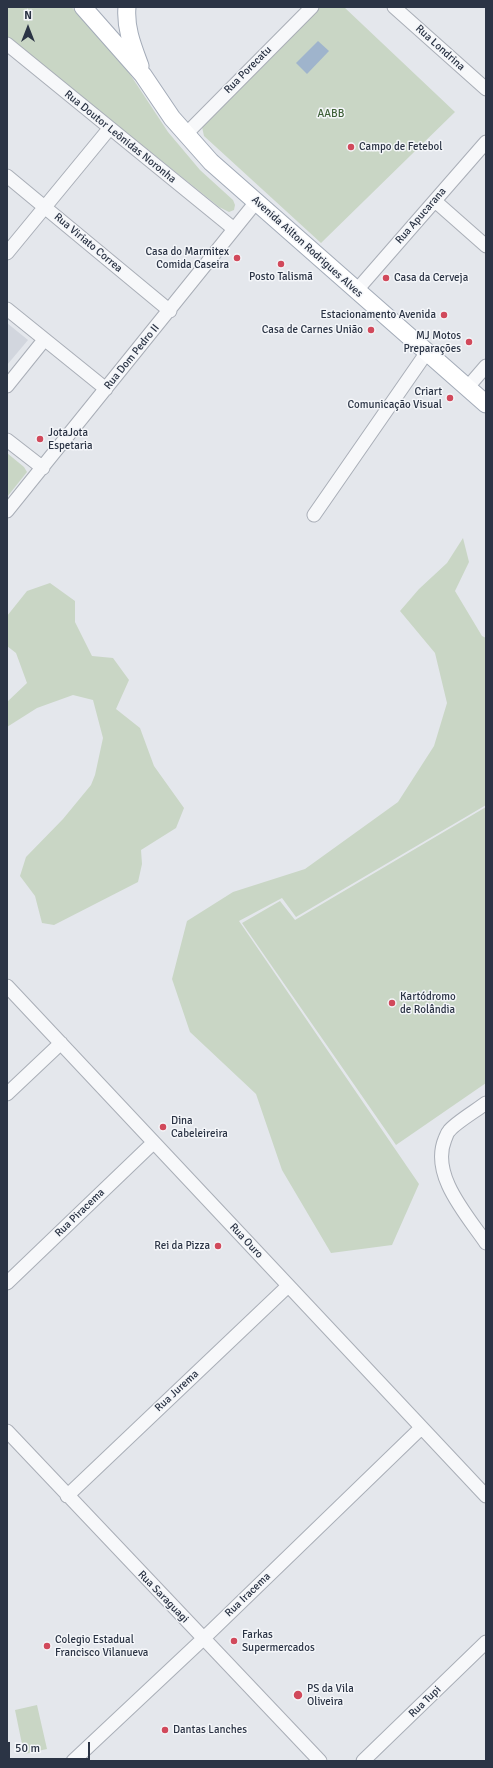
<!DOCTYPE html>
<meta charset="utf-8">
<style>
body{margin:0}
#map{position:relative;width:493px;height:1768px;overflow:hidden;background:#e4e7ec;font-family:Signika,sans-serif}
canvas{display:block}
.frame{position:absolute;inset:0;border:8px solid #2b3445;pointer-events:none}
.north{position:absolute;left:8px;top:8px;width:40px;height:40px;-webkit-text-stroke:3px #f4f6f9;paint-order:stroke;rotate:0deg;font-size:11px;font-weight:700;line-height:16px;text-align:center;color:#2b3445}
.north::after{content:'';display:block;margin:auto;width:14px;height:18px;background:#2b3445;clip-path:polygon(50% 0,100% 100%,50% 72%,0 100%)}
.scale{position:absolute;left:8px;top:1742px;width:82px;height:18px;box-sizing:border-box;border:2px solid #2b3445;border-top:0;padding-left:5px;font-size:12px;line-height:14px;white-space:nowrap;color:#2b3445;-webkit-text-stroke:3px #f4f6f9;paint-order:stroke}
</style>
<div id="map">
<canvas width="493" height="1768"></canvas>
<div class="frame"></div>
<div class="north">N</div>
<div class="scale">50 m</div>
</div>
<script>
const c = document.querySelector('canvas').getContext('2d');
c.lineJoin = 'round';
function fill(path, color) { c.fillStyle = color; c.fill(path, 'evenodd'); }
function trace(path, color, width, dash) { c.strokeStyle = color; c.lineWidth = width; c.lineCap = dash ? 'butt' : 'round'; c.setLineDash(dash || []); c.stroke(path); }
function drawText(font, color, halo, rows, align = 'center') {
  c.font = font + ' Signika,sans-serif'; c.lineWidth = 3; c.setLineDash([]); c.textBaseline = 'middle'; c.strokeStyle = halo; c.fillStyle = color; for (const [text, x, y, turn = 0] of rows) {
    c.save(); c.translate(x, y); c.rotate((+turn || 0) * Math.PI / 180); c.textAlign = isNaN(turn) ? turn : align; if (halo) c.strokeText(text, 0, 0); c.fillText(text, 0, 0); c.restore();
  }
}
const built = new Path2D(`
 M7 323 28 340 7 365Z`);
const green = new Path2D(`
 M7 7H71L89 22 118 56 168 132 200 170 233 200 235 205 234 210 229 212 219 207 7 36Z
 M315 7H344L455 112 321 243 204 136 202 127Z
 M7 453 24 467 27 472 7 497Z
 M463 538 469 562 455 591 482 636 486 638V805L296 917 282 898 239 921 419 1184 392 1245 331 1253 282 1170 256 1094 190 1032 172 979 187 921 233 892 305 869 398 802 434 746 447 703 435 653 400 611 419 589 447 563Z
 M50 583 75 601V622L92 656 113 658 129 680 116 709 140 728 154 766 184 808 176 828 141 850 142 864 138 882 54 925 42 923 35 896 20 876 26 857 63 819 91 785 95 775 103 738 93 700 73 695 37 708 7 727V702L27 683 16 653 7 646V616L27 591Z
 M486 807V1083L396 1145 242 923 280 901 295 920Z
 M37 1705 47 1749 24 1754 15 1710Z`);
const water = new Path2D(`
 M318 41 329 51 307 74 296 63Z`);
const minor = new Path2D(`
 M394 7 486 89
 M7 44 234 229
 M186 134 312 7
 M7 176 170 311
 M435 201 486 246
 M7 253 109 129
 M356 291 486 142
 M7 309 106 389
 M7 386 44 340
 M467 388 486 366
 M7 440 43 468
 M7 511 256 202
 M314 515 427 352
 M7 986 486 1496
 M7 1094 61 1043
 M486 1103C477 1110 455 1123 449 1131 447 1133 446 1137 445 1139 430 1175 467 1215 486 1243
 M7 1283 153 1143
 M7 1431 320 1761
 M67 1496 288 1286
 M73 1761 203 1639 421 1428
 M363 1761 486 1642`);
const major = new Path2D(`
 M83 7 143 75 172 118 211 162 486 404
 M127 7C125 28 133 47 140 66`);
const markers = [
 [351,147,4,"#d1495b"],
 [237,258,4,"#d1495b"],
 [281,264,4,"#d1495b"],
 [386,278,4,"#d1495b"],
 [444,315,4,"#d1495b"],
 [371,330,4,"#d1495b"],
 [469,342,4,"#d1495b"],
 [450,398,4,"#d1495b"],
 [40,439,4,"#d1495b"],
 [392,1003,4,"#d1495b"],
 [163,1127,4,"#d1495b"],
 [218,1246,4,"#d1495b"],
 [234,1641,4,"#d1495b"],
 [47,1646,4,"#d1495b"],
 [298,1695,5,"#d1495b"],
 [165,1730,4,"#d1495b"]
];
const streetNames = [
 ["Rua Londrina",440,48,42],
 ["Rua Porecatu",248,70,-45],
 ["Rua Doutor Leônidas Noronha",120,137,39],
 ["Rua Apucarana",421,216,-49],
 ["Rua Viriato Correa",88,243,40],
 ["Avenida Ailton Rodrigues Alves",307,247,42],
 ["Rua Dom Pedro II",132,357,-51],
 ["Rua Piracema",80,1213,-44],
 ["Rua Ouro",246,1241,47],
 ["Rua Jurema",177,1391,-43],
 ["Rua Iracema",248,1595,-44],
 ["Rua Saraguagi",163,1597,46],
 ["Rua Tupi",425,1702,-44]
];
const parkNames = [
 ["AABB",331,114]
];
const poiNames = [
 ["Campo de Fetebol",359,147],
 ["Casa do Marmitex",229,252,"right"],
 ["Comida Caseira",229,265,"right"],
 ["Posto Talismã",281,277,"center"],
 ["Casa da Cerveja",394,278],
 ["Estacionamento Avenida",436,315,"right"],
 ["Casa de Carnes União",363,330,"right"],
 ["MJ Motos",461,336,"right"],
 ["Preparações",461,349,"right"],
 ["Criart",442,392,"right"],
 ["Comunicação Visual",442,405,"right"],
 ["JotaJota",48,433],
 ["Espetaria",48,446],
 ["Kartódromo",400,997],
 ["de Rolândia",400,1010],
 ["Dina",171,1121],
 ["Cabeleireira",171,1134],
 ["Rei da Pizza",210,1246,"right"],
 ["Farkas",242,1635],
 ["Supermercados",242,1648],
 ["Colegio Estadual",55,1640],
 ["Francisco Vilanueva",55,1653],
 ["PS da Vila",307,1689],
 ["Oliveira",307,1702],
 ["Dantas Lanches",173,1730]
];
fill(built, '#d2d6de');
fill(green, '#c9d6c5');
fill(water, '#9fb4cc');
trace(minor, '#a9aeb7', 15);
trace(major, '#a3abb8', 19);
trace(minor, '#f7f8fa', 13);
trace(major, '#fff', 17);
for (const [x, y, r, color] of markers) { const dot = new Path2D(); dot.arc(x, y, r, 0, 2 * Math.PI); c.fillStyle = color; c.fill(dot); trace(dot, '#f4f6f9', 1.5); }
drawText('11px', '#2b3445', '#f4f6f9', streetNames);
drawText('11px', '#3f6138', '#f4f6f9', parkNames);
drawText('11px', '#2b3445', '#f4f6f9', poiNames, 'left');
</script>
